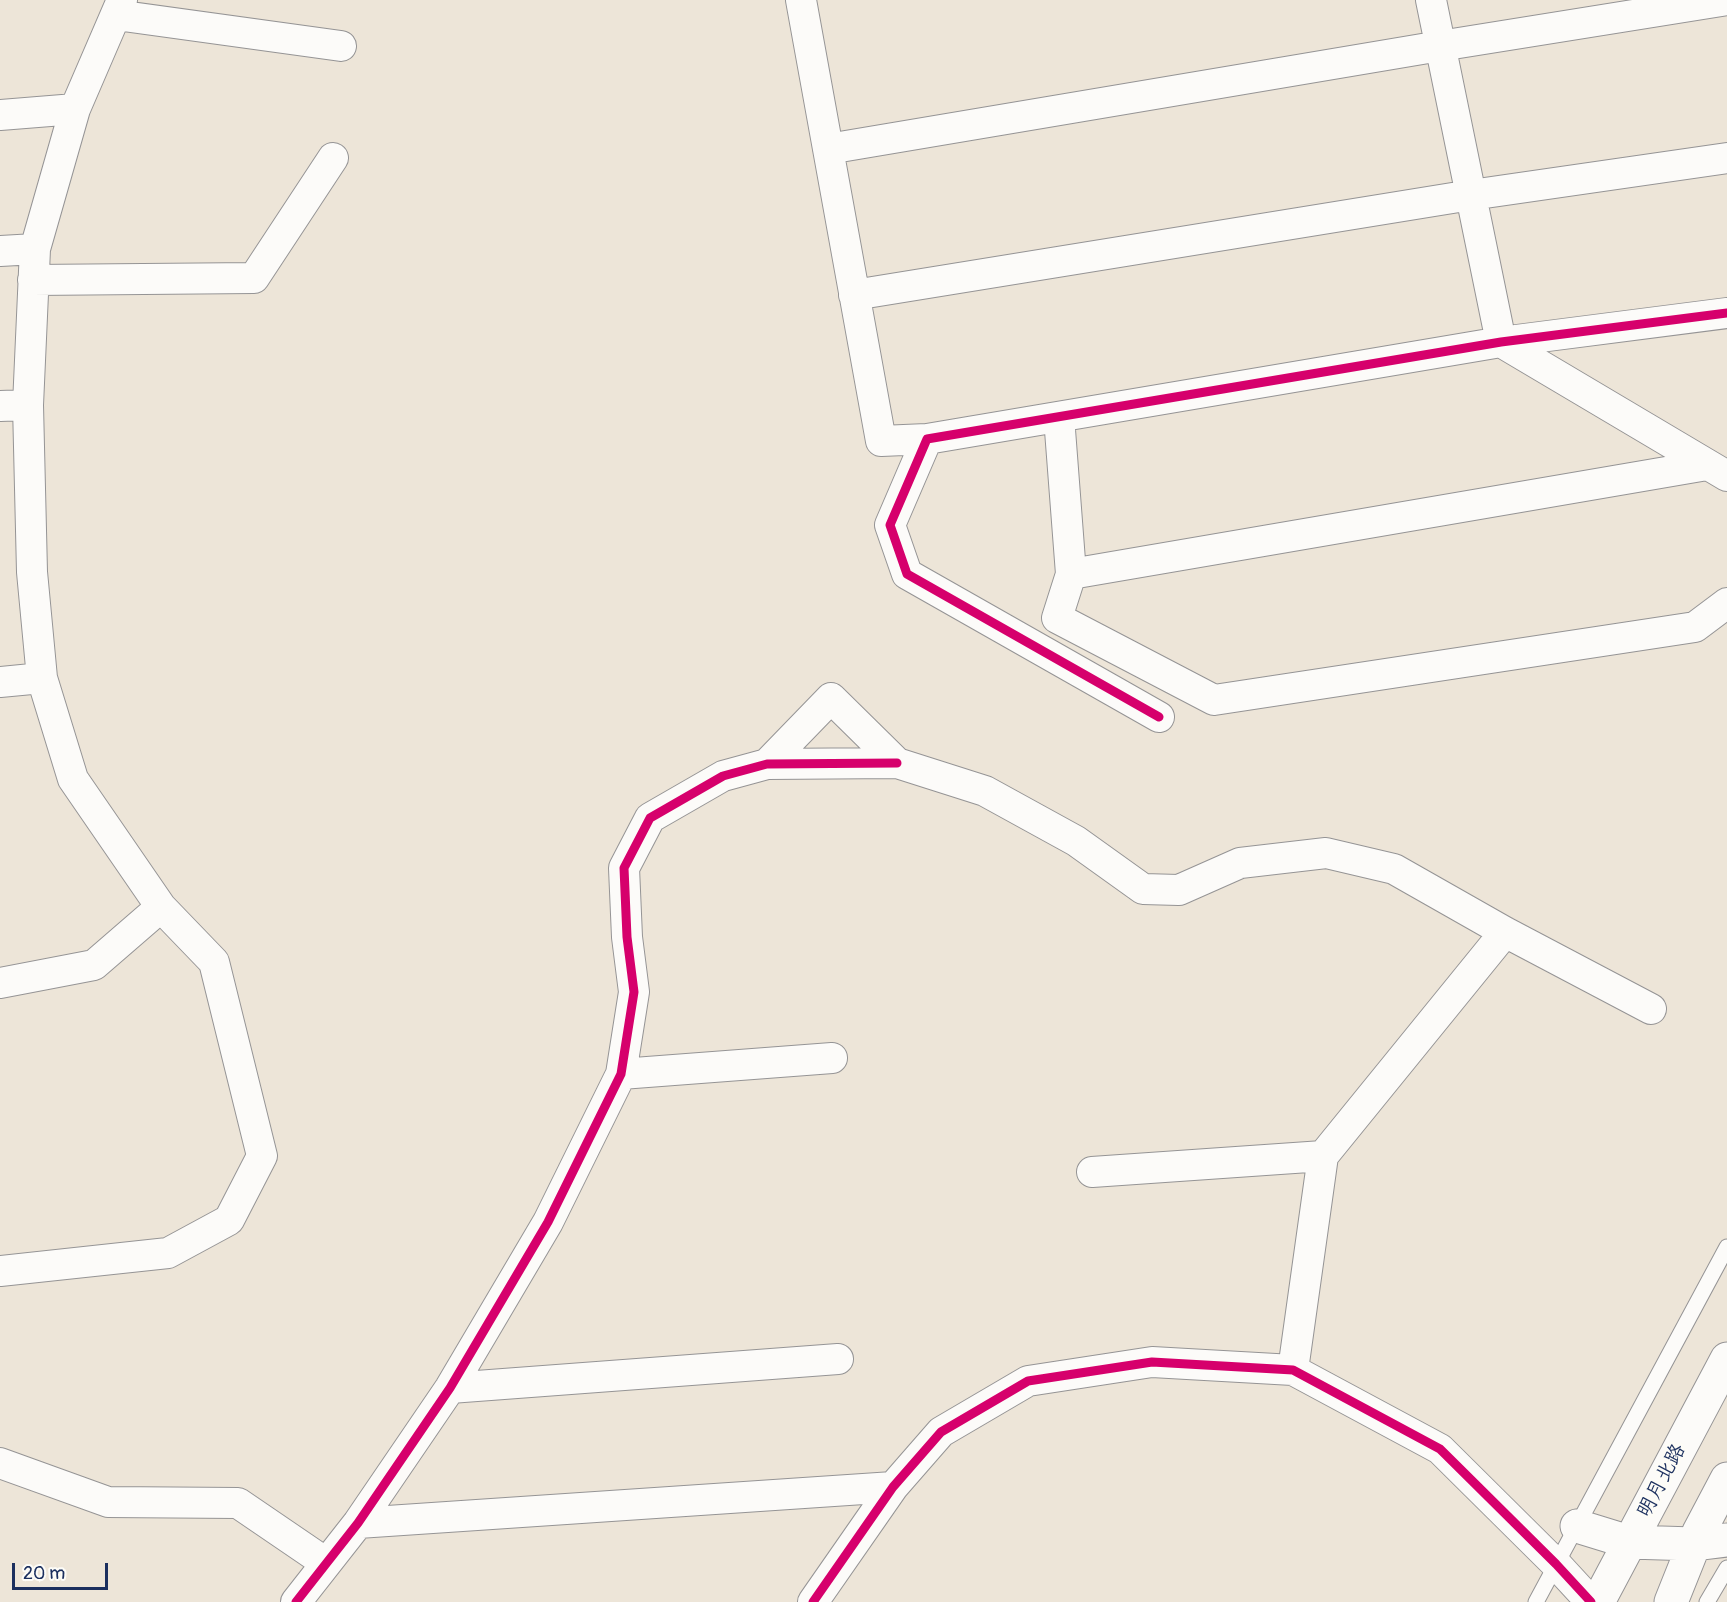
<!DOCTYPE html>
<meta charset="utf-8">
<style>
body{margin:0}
#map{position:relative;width:1727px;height:1602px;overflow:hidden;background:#ede5d8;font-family:Pangolin,sans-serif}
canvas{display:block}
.scale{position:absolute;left:12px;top:1563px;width:96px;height:27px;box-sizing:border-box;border:3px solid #1b2f5e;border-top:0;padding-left:8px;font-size:18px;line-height:21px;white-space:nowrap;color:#1b2f5e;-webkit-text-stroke:4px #fdfcf7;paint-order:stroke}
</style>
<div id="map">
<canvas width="1727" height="1602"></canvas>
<div class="scale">20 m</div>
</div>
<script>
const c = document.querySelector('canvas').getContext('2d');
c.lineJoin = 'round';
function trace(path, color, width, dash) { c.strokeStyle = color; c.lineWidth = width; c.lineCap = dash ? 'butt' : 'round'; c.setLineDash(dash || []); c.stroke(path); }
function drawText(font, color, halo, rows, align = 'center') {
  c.font = font + ' Pangolin,"LXGW WenKai TC",sans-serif'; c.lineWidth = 6; c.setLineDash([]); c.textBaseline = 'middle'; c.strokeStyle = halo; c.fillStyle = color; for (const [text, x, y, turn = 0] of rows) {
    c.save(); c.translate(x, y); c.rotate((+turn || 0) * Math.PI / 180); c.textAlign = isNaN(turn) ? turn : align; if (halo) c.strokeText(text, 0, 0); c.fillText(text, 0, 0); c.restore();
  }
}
const lane = new Path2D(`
 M1536 1602 1727 1247
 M1707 1602 1727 1568`);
const street = new Path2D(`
 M801 0 881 441 927 439
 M1431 0 1501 342 1727 476
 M116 15 341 46
 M0 115 75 109
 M828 149 1440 46 1727 0
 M0 251 35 249
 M33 280 254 278 333 158
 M854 295 1471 195 1727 158
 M0 406 28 405
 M1059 417 1071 574 1057 618 1214 700 1695 627 1727 603
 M1071 574 1707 465
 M0 682 42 678 32 572 28 405 35 249 75 109 122 0
 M1159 717 907 574 890 525 927 439 1501 342 1727 313
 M767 764 831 698 897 763 985 791 1076 841 1143 889 1179 890 1240 863 1326 853 1394 869 1505 932 1651 1009
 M0 983 94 965 161 907
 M621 1074 832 1058
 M1092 1172 1323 1156
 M0 1271 168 1253 229 1220 262 1156 214 962 161 907 73 779 42 678
 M1293 1370 1323 1156 1505 932
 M450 1388 838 1359
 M0 1463 108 1502 238 1503 326 1563
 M358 1523 893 1487
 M296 1602 358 1523 450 1388 548 1222 621 1074 634 992 627 937 624 868 650 818 723 776 767 764 897 763
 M813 1602 893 1487 941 1432 1028 1381 1152 1362 1293 1370 1440 1449 1556 1564 1591 1602`);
const secondary = new Path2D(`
 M1577 1526 1629 1542 1694 1544 1727 1540
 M1598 1602 1727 1359
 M1671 1602 1699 1532 1727 1479`);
const cycleway = new Path2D(`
 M1159 717 907 574 890 525 927 439 1501 342 1727 313
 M296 1602 358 1523 450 1388 548 1222 621 1074 634 992 627 937 624 868 650 818 723 776 767 764 897 763
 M813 1602 893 1487 941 1432 1028 1381 1152 1362 1293 1370 1440 1449 1556 1564 1591 1602`);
const streetNames = [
 ["明月北路",1662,1481,-62]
];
trace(lane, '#959495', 17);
trace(street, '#959495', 32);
trace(secondary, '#959495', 35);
trace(lane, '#fcfbf9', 15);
trace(street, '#fcfbf9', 30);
trace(secondary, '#fcfbf9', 33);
trace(cycleway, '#d6006c', 9);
drawText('20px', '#1b2f5e', '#fdfcf7', streetNames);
</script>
